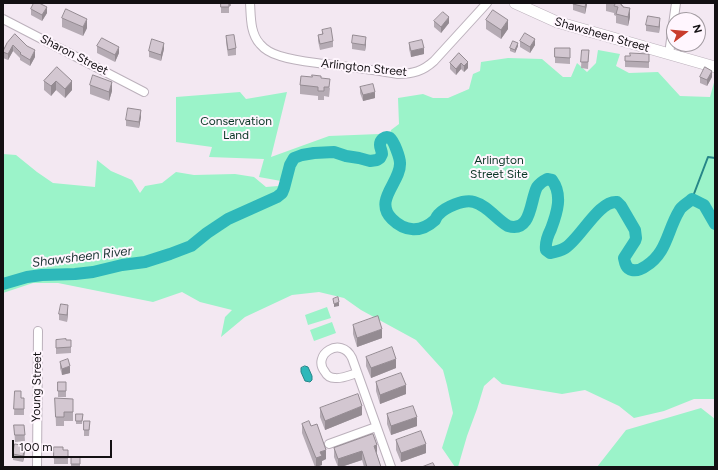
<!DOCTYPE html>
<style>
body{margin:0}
#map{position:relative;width:718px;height:470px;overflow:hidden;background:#f3e8f2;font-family:Figtree,sans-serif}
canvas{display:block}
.frame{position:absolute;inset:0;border:4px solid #131013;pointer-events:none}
.north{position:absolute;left:666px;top:12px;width:40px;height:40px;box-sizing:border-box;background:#fff6fe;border:1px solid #a19aa0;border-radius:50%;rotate:74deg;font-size:11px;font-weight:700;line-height:16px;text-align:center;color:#131013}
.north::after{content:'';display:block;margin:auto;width:14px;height:18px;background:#c93c2c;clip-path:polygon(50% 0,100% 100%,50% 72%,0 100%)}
.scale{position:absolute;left:12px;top:440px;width:100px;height:18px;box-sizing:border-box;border:2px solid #131013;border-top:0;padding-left:5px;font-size:12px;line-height:14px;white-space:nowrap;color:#131013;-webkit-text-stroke:3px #fff6fe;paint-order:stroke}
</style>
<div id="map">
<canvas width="718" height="470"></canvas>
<div class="frame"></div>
<div class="north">N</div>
<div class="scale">100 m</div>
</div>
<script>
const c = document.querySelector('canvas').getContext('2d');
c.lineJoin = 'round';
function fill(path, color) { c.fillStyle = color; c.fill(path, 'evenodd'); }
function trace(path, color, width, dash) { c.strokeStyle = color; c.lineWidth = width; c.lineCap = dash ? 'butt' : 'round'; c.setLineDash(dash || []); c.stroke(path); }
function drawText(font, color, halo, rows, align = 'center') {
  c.font = font + ' Figtree,sans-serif'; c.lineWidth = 4; c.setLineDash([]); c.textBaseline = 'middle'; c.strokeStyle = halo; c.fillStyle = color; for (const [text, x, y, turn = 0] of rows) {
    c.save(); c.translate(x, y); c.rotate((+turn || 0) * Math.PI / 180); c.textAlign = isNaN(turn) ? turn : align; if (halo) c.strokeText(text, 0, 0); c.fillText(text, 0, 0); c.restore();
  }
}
const green = new Path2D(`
 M598 50 620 54 616 66 629 73 658 72 680 96 710 97 715 79V399H694L664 411 634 418 619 406 585 390 562 394 502 384 494 377 484 386 477 409 467 436 458 467H455L442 448 453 413 447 385 443 370 416 340 361 310 344 298 319 292 292 295 245 317 221 337 225 317 232 310 200 302 182 292 153 302 58 283H33L3 293V154L16 155 37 172 53 183 95 187 97 160 111 171 132 180 140 193 145 186 162 183 176 172 194 175 235 174 254 177 266 187 278 186 281 181 259 177 264 159 209 157 212 147 176 142V97L240 92 246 99 287 92 271 157 329 136 379 134 389 139 391 130 399 124 398 98 423 94 433 98H448L469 89 473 74 480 71 481 62 508 58 542 59 563 77H571L577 63 587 72 596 63Z
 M327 307 331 318 308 325 305 315Z
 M332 322 336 333 314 341 310 330Z
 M701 408 715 419V467H597L626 430Z`);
const water = new Path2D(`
 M305 366 308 367 312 376V380L310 382 305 381 301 372V368Z`);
const stream = new Path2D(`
 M692 199 708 157 715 158`);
const river = new Path2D(`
 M3 284 27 277 42 275 75 274 93 272 122 265 145 262 170 254 191 246 207 233 228 219 277 197 282 193 284 188 290 165 294 158 302 155 314 153 334 152 346 156 359 158 370 161 377 160 380 158 382 154C382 151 380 148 380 145 380 140 385 135 390 138 394 141 400 158 400 163 401 182 373 200 392 219 405 232 421 233 435 220 436 218 437 216 438 215 445 207 464 199 474 202 488 206 496 219 508 226 532 233 530 200 537 187 540 183 543 181 547 179L552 180C563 195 557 213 551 229 548 235 545 243 546 250L550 253C555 252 560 251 565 248 580 239 599 200 617 202L621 206 635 230 636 238 635 241 624 258C625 263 626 269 632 270 637 271 642 269 646 266 667 253 667 231 679 211 681 206 688 203 692 199L704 205 715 224`);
const minor = new Path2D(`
 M250 3C251 17 250 33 260 44 265 50 273 54 280 56 295 61 310 62 325 64 349 67 374 70 398 74 413 74 423 71 434 61L487 3
 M3 19 144 92
 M669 54 676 3
 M357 373C350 375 342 379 335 378 331 378 327 376 325 372 311 355 341 335 352 358L391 467
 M329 444 376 427
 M37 467 38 331`);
const secondary = new Path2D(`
 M515 3 557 22 715 67`);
const wall = new Path2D(`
 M221 3H231V6H229V13H221Z
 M268 3H276V4H268Z
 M587 3 585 14 573 10V4Z
 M606 3H622V5L630 17 628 26 616 23V16L614 15V13L606 11Z
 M31 9 47 13 42 21 31 15Z
 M62 18 87 28 83 36 62 27Z
 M486 20 508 29 501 39 486 29Z
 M434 21 449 23 441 33 434 27Z
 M660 24 659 33 646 31V25Z
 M322 30 333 41V47L320 50 318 41V35L322 34Z
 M698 30 703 38 700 45 696 44H698Z
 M15 34 35 57 30 66 20 60V58L13 51 8 60 3 58V52Z
 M226 36 236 48V55L228 56 226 42Z
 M520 41 535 45 530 53 520 47Z
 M352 43 366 44 365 51 352 49Z
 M409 43 424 54 411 57 409 49Z
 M97 46 119 53 115 62 97 53Z
 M518 46 515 53 510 51V48Z
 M555 48 570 55V64L555 63Z
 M164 49 161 61 149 57V51Z
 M582 50H589L588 69 581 68Z
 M459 53 468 68 464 72 461 69 456 75 450 69V63Z
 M649 54V68L625 67V56H630Z
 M57 67 72 90 65 98 56 90 51 96 44 90V81Z
 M700 77H712L707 86 700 83Z
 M321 78 330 88 329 97 324 96V100H318V96L300 94V85Z
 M90 85 112 91 109 101 90 94Z
 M360 87 375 98 363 101 360 93Z
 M141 117 139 128 126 126V120Z
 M68 312 67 322 59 320V314Z
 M353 325 382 338 357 347 353 334Z
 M56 340H71V353L56 354Z
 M366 357 396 368 371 378 366 366Z
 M60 362 70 373 62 375 60 368Z
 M58 382H66V397H58Z
 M376 382 406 394 380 404 376 391Z
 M15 391 21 398H24V415H14Z
 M55 398 73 399V421H64V426H56Z
 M320 408 362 415 325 430 320 417Z
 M76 414H83L82 424H76Z
 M387 414 417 426 391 435 387 424Z
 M84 421H90L89 436H84Z
 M302 424 311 426 326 459 322 461V465L315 467 302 433Z
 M14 425H24L25 441 15 442Z
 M373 434 377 454 381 467H364L362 460 341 467H338L334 457V448Z
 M396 440 426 453 401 462 396 450Z
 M54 447 63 450H68V464H54Z
 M25 452 23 462 13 460V454Z
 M80 457V467H71V458Z`);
const shadedWall = new Path2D(`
 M586 3H587V5L585 14V7Z
 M47 7V13L42 21V15Z
 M630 8V17L628 26V17Z
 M449 17V23L441 33V27Z
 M660 18V24L659 33V27Z
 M87 19V28L83 36V27Z
 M508 20V29L501 39V30Z
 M703 32V38L700 45V39Z
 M366 37V44L365 51V45Z
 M535 39V45L530 53V47Z
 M164 43V49L161 61V55Z
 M518 43V46L515 53V50Z
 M13 45V51L8 60V54Z
 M119 47V53L115 62V55Z
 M424 48V54L411 57V51Z
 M35 50V57L30 66V60Z
 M468 62V68L464 72V66Z
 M461 63V69L456 75V69Z
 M712 71V77L707 86V80Z
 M56 81V90L51 96V86Z
 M72 81V90L65 98V89Z
 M112 82V91L109 101V92Z
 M375 92V98L363 101V95Z
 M141 110V117L139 128V122Z
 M339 302V306L334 307V304Z
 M68 305V312L67 322V315Z
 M382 329V338L357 347V338Z
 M396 359V368L371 378V368Z
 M70 366V373L62 375V369Z
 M406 385V394L380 404V395Z
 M362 406V415L325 430V421Z
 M417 417V426L391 435V426Z
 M426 444V453L401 462V453Z
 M377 445V454L374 446Z
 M25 446V452L23 462V456Z
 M326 450V459L322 461V465L316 467V458L320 452Z
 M362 451V460L341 467H338V459Z`);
const building = new Path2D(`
 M34 3H39L47 7 42 15 31 9Z
 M221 3H229V7H221Z
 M573 3H586L585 7 573 4Z
 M609 3H621V5L623 6V7L630 8 628 17 616 14 618 7 614 6 615 4Z
 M66 9 87 19 83 27 62 18Z
 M493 10 508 20 501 30 486 20Z
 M443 12 449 17 441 27 434 21Z
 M648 16 660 18 659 27 646 25Z
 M331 28 333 41 320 44 318 35 323 34 322 30Z
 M698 30 703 32 700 39H698Z
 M525 33 535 39 530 47 520 41Z
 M15 34 27 46 35 50 30 60 20 54 21 53 13 45 8 54 3 52V51L7 43Z
 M234 35 236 48 228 50 226 36Z
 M353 35 366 37 365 45 352 43Z
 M102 38 119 47 115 55 97 46Z
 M152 39 164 43 161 55 149 51Z
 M422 40 424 48 411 51 409 43Z
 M513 41 518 43 515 50 510 48Z
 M555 48H570V58L555 57Z
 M582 50H589L588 62H581Z
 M459 53 468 62 464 66 461 63 456 69 450 63Z
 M630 53 649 54V62L625 61V56H630Z
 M57 67 72 81 65 89 56 81 51 86 44 81Z
 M705 67 712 71 707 80 700 77Z
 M93 75 112 82 109 92 90 85Z
 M312 75 321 76V78L330 79 329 87H324V91H318V87L300 85 301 76 312 77Z
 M373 84 375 92 363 95 360 87Z
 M128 108 141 110 139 122 126 120Z
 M338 297 339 302 334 304 333 299Z
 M61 304 68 305 67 315 59 314Z
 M378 316 382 329 357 338 353 325Z
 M66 339V340H71V347L56 348V340Z
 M392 347 396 359 371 368 366 357Z
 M68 359 70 366 62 369 60 362Z
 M401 373 406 385 380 395 376 382Z
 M58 382H66V391H58Z
 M15 391H21V398H24V409H14Z
 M358 394 362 406 325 421 320 408Z
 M55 398 73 399V412H64V417H56Z
 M413 406 417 417 391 426 387 414Z
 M76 414H83L82 421H76Z
 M84 421H90L89 430H84Z
 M309 421 311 426 317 424 326 450 320 452 322 456 316 458 302 424Z
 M14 425H24L25 435H15Z
 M421 431 426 444 401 453 396 440Z
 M373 434 377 445 374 446 381 467H367L362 451 338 459 334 448Z
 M15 444 25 446 23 456 13 454Z
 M54 447H63V450H68V458H54Z
 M80 457V464H71V458Z
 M433 463 435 467H422Z`);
const streetNames = [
 ["Shawsheen Street",602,35,16],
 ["Sharon Street",74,55,27],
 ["Arlington Street",364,68,6],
 ["Young Street",37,387,-89]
];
const parkNames = [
 ["Conservation",236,121],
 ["Land",236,135],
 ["Arlington",499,160],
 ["Street Site",499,174]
];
const waterNames = [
 ["Shawsheen River",82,257,-7]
];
fill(green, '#9bf3c9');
fill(water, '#2eb8ba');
trace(water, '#268688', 1);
trace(stream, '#268688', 2);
trace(river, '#2eb8ba', 12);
trace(minor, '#bcb1bc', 10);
trace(secondary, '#bcb1bc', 12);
trace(minor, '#fff', 8);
trace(secondary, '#fff', 11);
fill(wall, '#b5abb4');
fill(shadedWall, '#948b92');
fill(building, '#d3c7d1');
trace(building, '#948b92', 1);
drawText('12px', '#131013', '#fff6fe', streetNames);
drawText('12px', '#093524', '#fff6fe', parkNames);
drawText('italic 13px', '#1d3434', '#fff6fe', waterNames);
</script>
